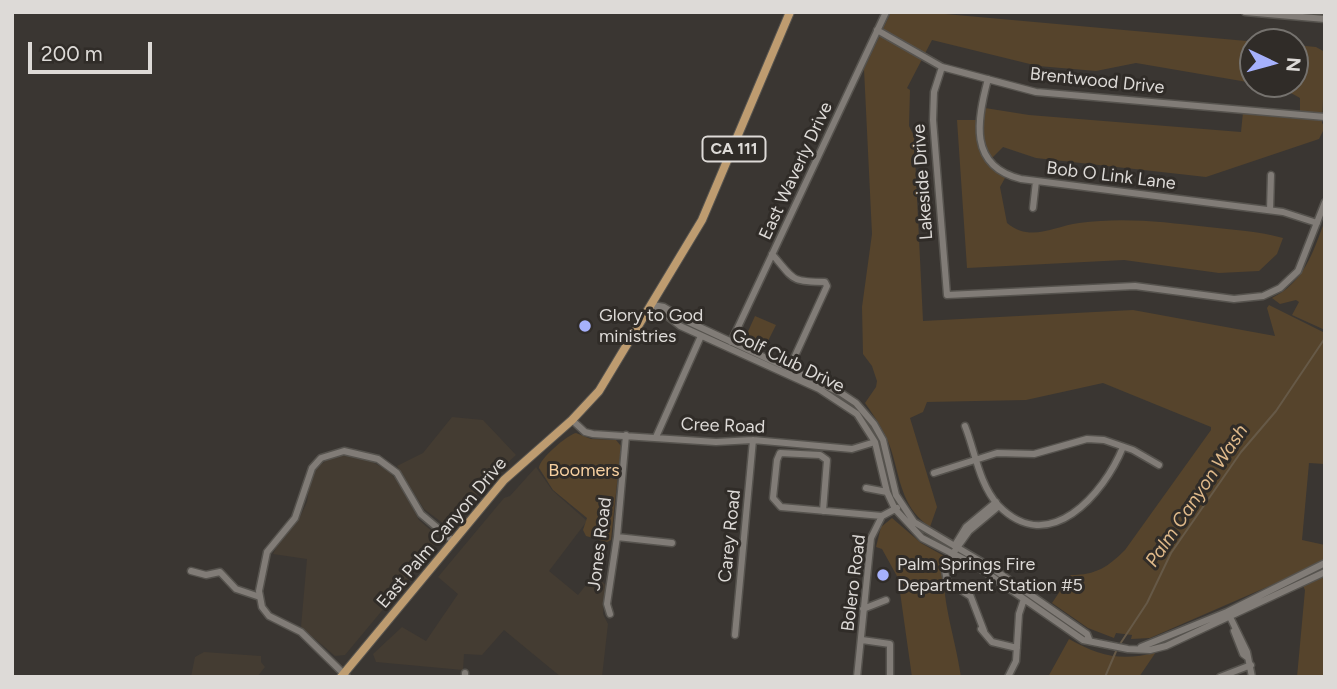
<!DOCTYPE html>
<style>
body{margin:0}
#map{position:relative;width:1337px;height:689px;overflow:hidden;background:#3a3632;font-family:Figtree,sans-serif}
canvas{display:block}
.frame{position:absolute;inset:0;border:14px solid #dddad7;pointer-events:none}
.north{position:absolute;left:1239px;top:28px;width:70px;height:70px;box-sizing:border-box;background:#302c28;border:2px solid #75726e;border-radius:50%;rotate:95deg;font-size:19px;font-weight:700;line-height:28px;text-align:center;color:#dddad7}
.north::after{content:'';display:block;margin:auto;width:24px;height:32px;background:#a6b1fc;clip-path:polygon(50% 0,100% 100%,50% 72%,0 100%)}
.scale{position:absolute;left:28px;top:42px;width:124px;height:32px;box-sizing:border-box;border:4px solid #dddad7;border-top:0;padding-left:9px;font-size:21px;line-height:24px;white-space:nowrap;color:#dddad7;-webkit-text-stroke:5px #302c28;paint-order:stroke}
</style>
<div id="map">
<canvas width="1337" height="689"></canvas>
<div class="frame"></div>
<div class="north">N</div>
<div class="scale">200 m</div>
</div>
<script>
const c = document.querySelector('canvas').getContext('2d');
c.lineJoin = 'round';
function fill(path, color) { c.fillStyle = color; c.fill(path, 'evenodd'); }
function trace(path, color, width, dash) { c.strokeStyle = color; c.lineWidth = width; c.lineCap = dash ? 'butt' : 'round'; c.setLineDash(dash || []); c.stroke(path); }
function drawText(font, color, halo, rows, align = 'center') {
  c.font = font + ' Figtree,sans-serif'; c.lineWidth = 6; c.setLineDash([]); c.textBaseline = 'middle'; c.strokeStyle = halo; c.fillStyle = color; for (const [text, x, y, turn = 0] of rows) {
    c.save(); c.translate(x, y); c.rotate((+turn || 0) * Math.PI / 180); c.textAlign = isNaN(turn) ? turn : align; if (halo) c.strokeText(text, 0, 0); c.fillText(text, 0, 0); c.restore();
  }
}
const built = new Path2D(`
 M452 417 483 420 516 455 489 480 461 514 458 513 444 524 424 509 397 466 423 453Z
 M344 455 369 460 387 470 398 481 419 520 435 534 437 541 430 553 345 655 335 656 301 627 307 559 273 554 280 540 299 519 307 502 311 473 329 458Z
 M536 467 552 490 587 521 549 571 578 595 594 575 606 585 603 614 608 624 602 677H561L504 630 482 655 464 654 463 670 376 662 373 654 402 627 426 641 458 594 438 577 504 498 510 496Z
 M204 652 261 656V662L265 667 257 677H191L195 657Z`);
const green = new Path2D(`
 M891 12H923L1258 42H1253V83L1136 63 1096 71 1038 66 932 40 907 88 910 90 909 126 914 136 923 321 1133 310 1275 336 1267 308 1269 305 1325 333V464L1309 463 1302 540 1325 545V677H1297L1305 590 1297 574 1150 638 1131 639 1132 635 1116 633 1114 638 1088 628 1052 603 1071 575C1096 575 1108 567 1125 550L1211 430V427L1103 383 1026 400 927 402 923 412 910 418 937 507 930 527C904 509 901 485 893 456 888 436 877 420 865 403L876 387 877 381 872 366 863 354 862 307 872 234 864 69Z
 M1295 45 1316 47 1325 52 1322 123 1325 127 1319 139 1206 177 1036 158 1003 147 987 163 1005 178 1000 187 1007 223C1031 243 1054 226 1079 223 1124 217 1163 222 1208 227 1233 230 1259 231 1283 238L1277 254 1259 271 1219 273 1124 260 967 268 957 120H981L985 108 1029 115 1241 132 1243 112 1300 116V98L1280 87 1260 84H1295Z
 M1325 220V330L1292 315 1299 302 1296 300 1280 304 1272 298C1304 282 1313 253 1325 220Z
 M755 316 776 325 766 345 746 336Z
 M576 433 591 439 616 440 621 446 611 540 607 542 586 536 583 530 587 518 553 490 539 468C539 459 567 435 576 433Z
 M892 518 921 543 944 556C940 598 955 635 961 677H912L898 578 882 549 876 547 881 527Z
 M1069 639C1099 656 1123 662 1156 652L1139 677H1048Z`);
const stream = new Path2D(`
 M1120 644 1147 603 1171 553 1241 452 1276 411 1325 338
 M1105 677 1117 649`);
const minor = new Path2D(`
 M1245 12 1325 19
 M877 30 942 67 1036 92 1325 117
 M942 67 934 92 933 120 947 295 1135 286 1234 299 1263 296 1280 288 1298 271 1325 202
 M988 79C977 120 968 166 1021 179L1283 212 1317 223
 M1033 208 1036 181
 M1270 210 1271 175
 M772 254C794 279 789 282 825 282L827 286 789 369
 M653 305 680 326 819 389 857 414 875 442 887 492 895 509 922 538 975 565 1083 640 1128 649 1150 650 1166 646 1325 572
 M653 305 664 307 689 322 841 393 856 403 874 424 883 440 896 495 914 522 992 568 1087 634 1089 639
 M731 342 886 12
 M572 420 585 432 593 434 716 442 753 440 852 449 875 442
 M965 426C975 451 979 484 998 505 1049 558 1104 494 1123 447
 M656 437 701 336
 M934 473 997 453 1034 454 1087 439 1104 440 1133 450 1159 465
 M866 488 887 492
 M823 511 827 460 820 455 780 453 777 460 773 498 781 507 882 516
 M617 537 672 543
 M955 545 966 527 996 502
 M191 571 206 575 220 572 236 589 260 597
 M969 592 984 631
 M970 596 947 581 944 566 969 531 999 506
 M863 609 886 600
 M610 614 607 604 617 537 626 435
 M1230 617 1247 652 1252 677
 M981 629 992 642 1017 648
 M1234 631 1243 654 1247 657
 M735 635 753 440
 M862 640 890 644V677
 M1141 647 1227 612 1325 563
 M347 677 301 632 269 616 262 607 259 591 267 552 295 518 312 468 321 458 344 451 378 459 397 473 421 514 453 541
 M465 677V673
 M857 677 871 538 882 516 897 508
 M1008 677 1016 661 1019 614 1024 599
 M1220 677 1251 665`);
const major = new Path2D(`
 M341 677 504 480 572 420 599 391 702 220 790 12`);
const markers = [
 [585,326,7,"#a6b1fc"],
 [883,575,7,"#a6b1fc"]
];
const shields = [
 [734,149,63]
];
const shieldNames = [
 ["CA 111",734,149]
];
const streetNames = [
 ["Brentwood Drive",1097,81,6],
 ["East Waverly Drive",796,171,-65],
 ["Bob O Link Lane",1111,176,7],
 ["Lakeside Drive",923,182,-94],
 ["Golf Club Drive",788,361,26],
 ["Cree Road",723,426,2],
 ["East Palm Canyon Drive",442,533,-50],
 ["Carey Road",730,536,-84],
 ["Jones Road",600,544,-83],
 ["Bolero Road",854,583,-83]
];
const poiNames = [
 ["Glory to God",599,316],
 ["ministries",599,337],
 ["Palm Springs Fire",897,565],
 ["Department Station #5",897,586]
];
const parkNames = [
 ["Boomers",584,471]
];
const waterNames = [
 ["Palm Canyon Wash",1197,496,-56]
];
fill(built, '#443c32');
fill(green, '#56442c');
trace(stream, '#665947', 2);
trace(minor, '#56534e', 9);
trace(major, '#56534e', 10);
trace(minor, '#817c77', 6);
trace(major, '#be9c70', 8);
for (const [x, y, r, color] of markers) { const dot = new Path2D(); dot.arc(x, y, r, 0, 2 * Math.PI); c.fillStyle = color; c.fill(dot); trace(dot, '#302c28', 2.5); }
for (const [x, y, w] of shields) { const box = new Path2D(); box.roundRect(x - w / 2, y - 12.5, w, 25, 5); c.fillStyle = '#302c28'; c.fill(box); trace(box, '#dddad7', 2); }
drawText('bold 16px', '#dddad7', null, shieldNames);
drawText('18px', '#dddad7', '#302c28', streetNames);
drawText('18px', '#dddad7', '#302c28', poiNames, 'left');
drawText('18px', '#f7d0a0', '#302c28', parkNames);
drawText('italic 19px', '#dfb98a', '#302c28', waterNames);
</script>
